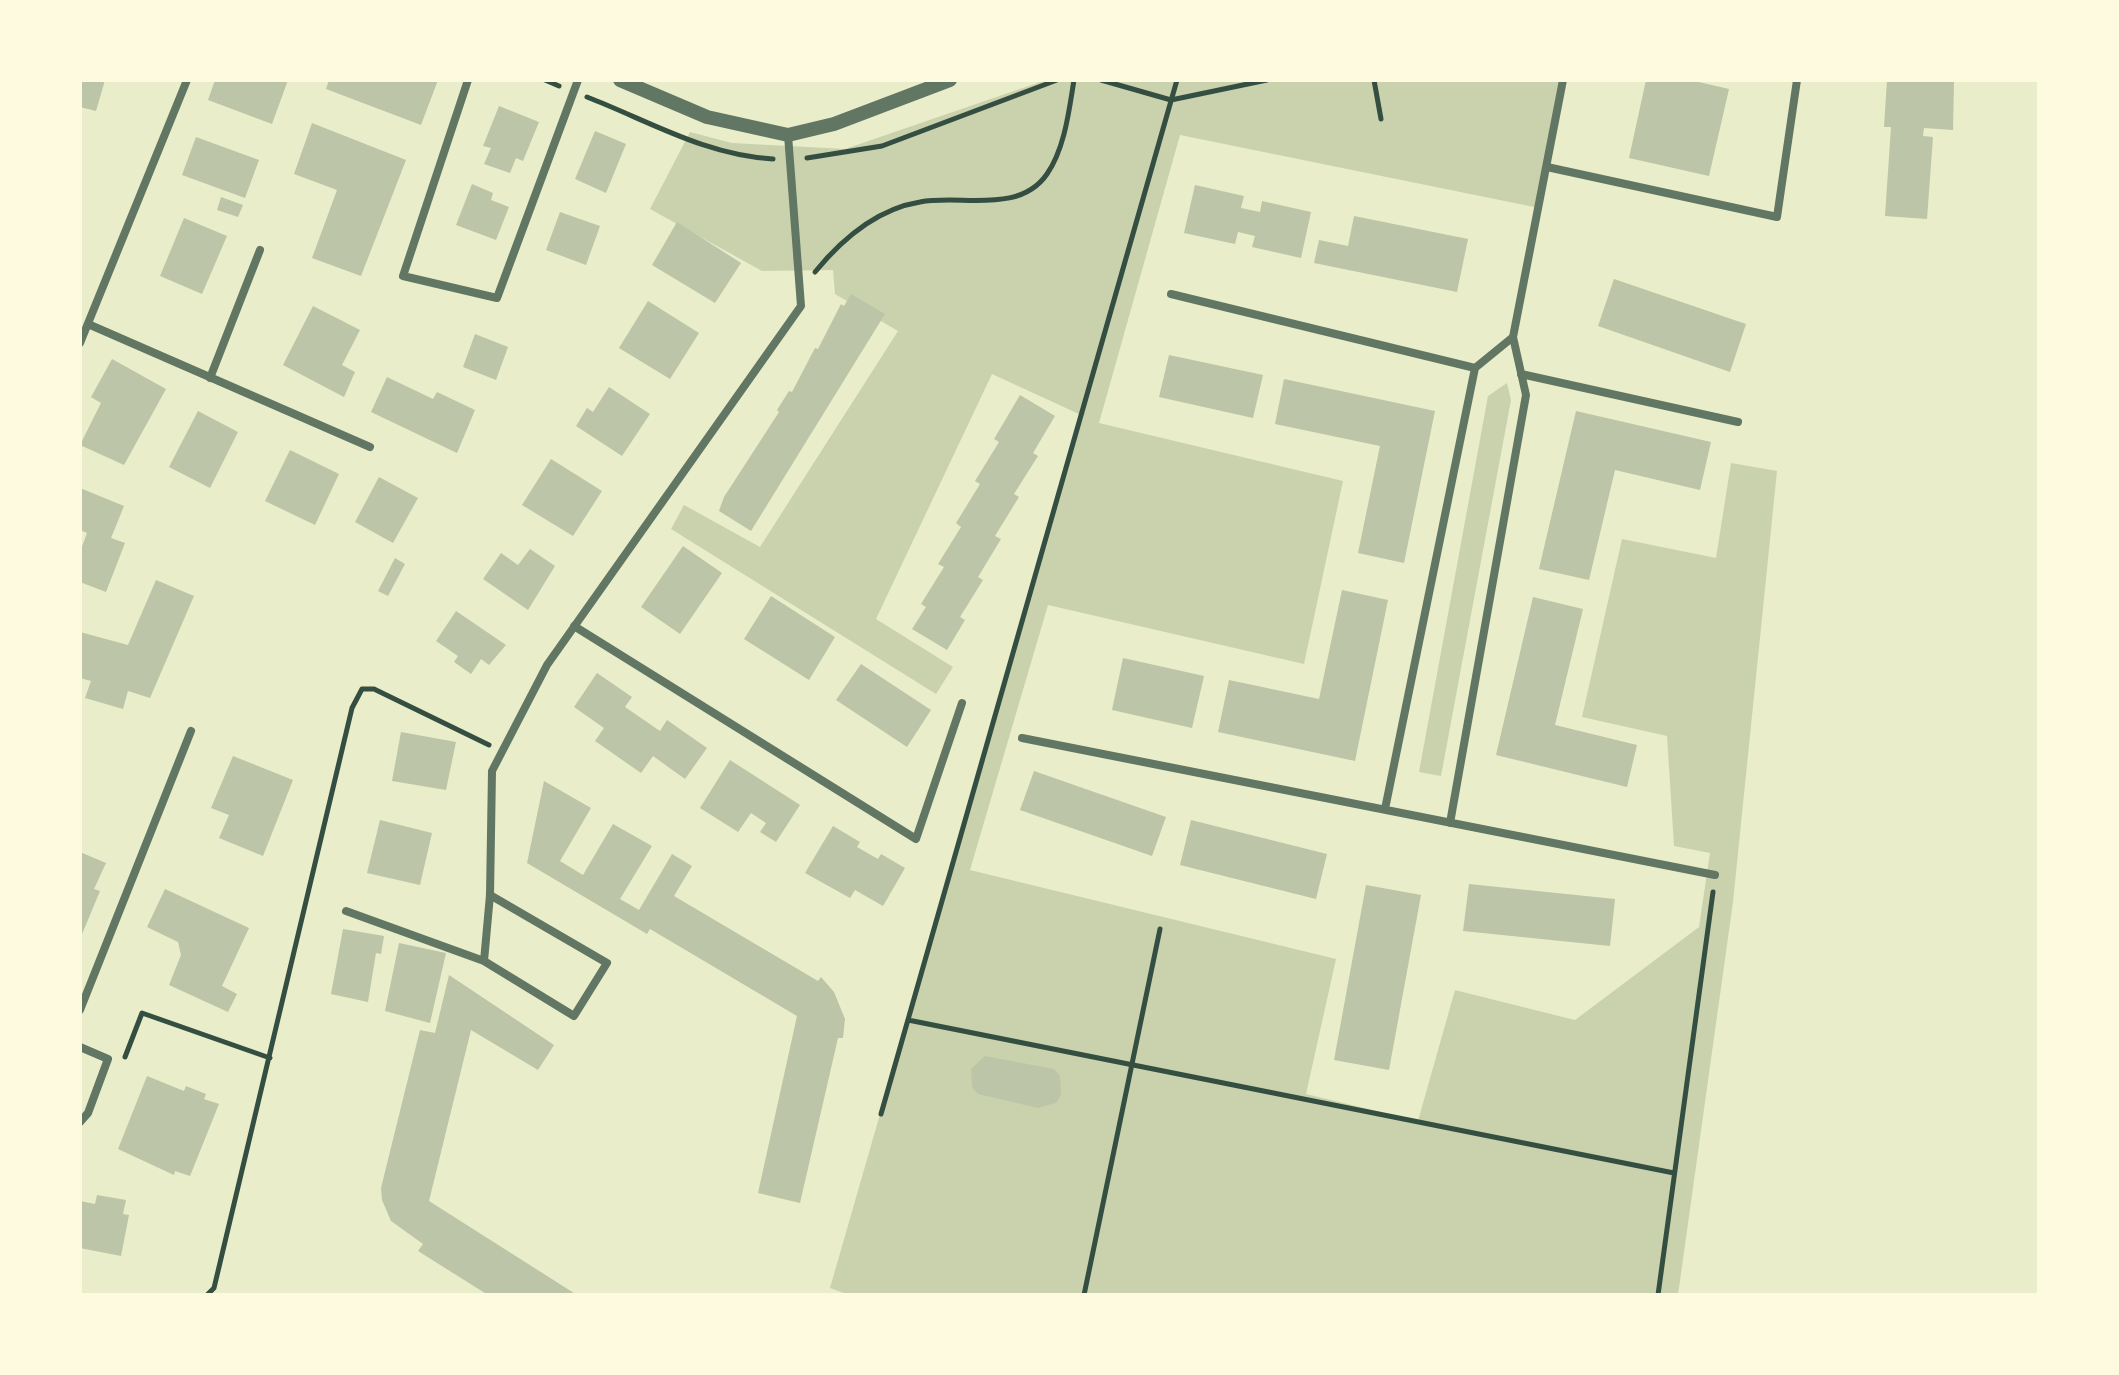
<!DOCTYPE html>
<style>
body{margin:0}
#map{position:relative;width:2119px;height:1375px;overflow:hidden;background:#e9edc9;font-family:Manrope,sans-serif}
canvas{display:block}
.frame{position:absolute;inset:0;border:82px solid #fefae0;pointer-events:none}
</style>
<div id="map">
<canvas width="2119" height="1375"></canvas>
<div class="frame"></div>
</div>
<script>
const c = document.querySelector('canvas').getContext('2d');
c.lineJoin = 'round';
function fill(path, color) { c.fillStyle = color; c.fill(path, 'evenodd'); }
function trace(path, color, width, dash) { c.strokeStyle = color; c.lineWidth = width; c.lineCap = dash ? 'butt' : 'round'; c.setLineDash(dash || []); c.stroke(path); }
const green = new Path2D(`
 M1046 80H1563L1539 208 1180 135 1099 423 1343 481 1304 664 1048 605 970 870 1336 959 1306 1094 1418 1121 1455 990 1575 1020 1699 927 1710 853 1674 846 1667 736 1582 717 1622 539 1716 558 1731 463 1777 471 1733 902 1678 1295H849L830 1288 1081 415 992 374 876 619 953 667 936 694 671 529 684 505 760 547 898 331 835 294 833 270 762 271 650 209 690 132 732 143 845 149Z
 M1507 383 1511 400 1441 776 1419 772 1488 396Z`);
const building = new Path2D(`
 M80 80H105L96 111 80 107Z
 M215 80H288L272 124 208 100Z
 M329 80H438L421 125 326 89Z
 M1646 80H1690L1729 89 1709 176 1629 158Z
 M1887 80H1954L1953 130 1924 128 1923 136 1933 137 1927 219 1885 216 1891 127H1884Z
 M499 106 539 122 523 161 516 158 510 173 484 164 491 148 483 146Z
 M312 123 406 160 361 276 312 258 337 190 294 174Z
 M595 131 626 144 606 193 575 179Z
 M196 137 259 160 245 198 182 175Z
 M472 184 493 193 491 200 509 207 496 240 456 225Z
 M1195 185 1244 196 1241 208 1260 212 1262 201 1311 212 1301 258 1252 247 1255 236 1238 232 1235 244 1184 233Z
 M221 197 243 205 238 217 217 210Z
 M560 212 600 226 586 265 546 250Z
 M1354 216 1468 239 1457 292 1314 263 1319 240 1348 246Z
 M184 218 227 236 202 294 160 276Z
 M677 222 741 263 715 303 652 265Z
 M1614 279 1746 324 1730 372 1598 326Z
 M851 294 885 314 751 531 719 511 724 497 779 412 777 410 789 391 792 392 815 348 818 349 841 304 844 306Z
 M648 301 699 333 670 379 619 348Z
 M313 306 360 330 342 365 355 372 344 397 283 365Z
 M475 334 508 347 496 380 463 367Z
 M1169 355 1263 375 1253 418 1159 397Z
 M112 359 166 389 124 465 80 445 101 403 91 397Z
 M387 377 433 399 437 392 475 410 457 453 371 412Z
 M1284 379 1435 411 1404 563 1358 553 1380 446 1275 424Z
 M609 387 650 414 622 456 576 426 587 408 593 412Z
 M1020 395 1055 416 1033 453 1038 456 1014 494 1019 497 995 536 1001 539 978 577 983 580 960 617 965 620 947 650 912 629 926 607 921 604 944 567 938 564 961 527 956 523 980 484 975 481 999 442 994 439Z
 M198 411 238 432 210 488 169 467Z
 M1576 411 1711 442 1700 490 1615 470 1589 580 1539 569Z
 M290 450 339 474 315 525 265 501Z
 M551 459 602 491 573 536 522 505Z
 M379 477 418 498 393 543 355 522Z
 M80 488 124 506 111 538 125 543 106 592 80 582V552L87 533 80 530Z
 M683 546 722 573 680 634 641 607Z
 M530 549 555 566 528 610 483 579 501 553 518 565Z
 M395 558 405 564 388 596 378 591Z
 M156 580 194 596 150 698 128 691 123 709 85 698 91 681 80 678V632L128 645Z
 M1342 590 1388 600 1355 761 1218 732 1229 680 1319 699Z
 M771 596 835 637 809 680 744 639Z
 M1533 597 1583 609 1555 725 1637 745 1627 787 1496 755Z
 M456 611 506 645 489 665 481 659 471 674 454 662 458 656 436 641Z
 M1123 658 1204 676 1192 728 1112 710Z
 M861 664 931 710 907 747 836 700Z
 M597 673 632 697 625 707 660 731 667 720 707 748 685 779 653 756 641 773 595 741 604 728 574 707Z
 M401 732 456 742 446 790 392 781Z
 M233 756 293 780 263 856 219 838 229 815 211 808Z
 M730 760 800 805 776 842 760 832 766 823 751 813 738 832 700 808Z
 M1034 771 1166 817 1152 856 1020 810Z
 M544 781 591 808 560 861 583 875 613 824 652 846 620 899 639 910 672 854 692 866 674 896 818 981 821 977 834 992 845 1019 843 1038H838L800 1203 758 1193 797 1016 650 929 647 934 527 863Z
 M380 820 432 833 420 885 367 873Z
 M1191 820 1327 854 1316 899 1180 865Z
 M833 826 860 842 857 847 878 859 881 854 905 868 883 906 855 890 850 898 805 873Z
 M80 852 106 863 94 889 100 891 80 939Z
 M1469 884 1615 899 1610 946 1463 931Z
 M1366 885 1421 895 1389 1070 1334 1060Z
 M165 889 249 928 222 986 237 994 228 1012 169 985 181 955 178 942 147 927Z
 M343 929 384 936 381 954 376 953 368 1002 331 994Z
 M399 943 446 953 430 1023 385 1011Z
 M449 975 554 1045 538 1070 471 1030 429 1201 577 1295H488L418 1251 423 1244 391 1221 382 1200 381 1188 420 1030 435 1033Z
 M985 1056 1054 1069 1060 1076 1061 1095 1056 1103 1038 1108 978 1094 972 1087 971 1069Z
 M147 1076 184 1091 186 1086 206 1094 204 1099 219 1104 190 1176 175 1171 174 1175 118 1149Z
 M97 1195 126 1200 123 1214 129 1215 121 1256 80 1248V1201L95 1204Z`);
const path = new Path2D(`
 M545 80 559 86
 M1101 80 1171 100 1267 80
 M1374 80 1381 119
 M587 97C649 121 705 155 773 159
 M807 158 882 146 1057 80
 M815 272C842 239 877 209 920 202 960 194 1019 215 1047 174 1065 148 1069 110 1074 80
 M908 1020 1674 1173
 M125 1057 142 1013 270 1058
 M881 1114 1177 80
 M207 1295 214 1288 352 708 362 689H374L489 745
 M1084 1295 1160 929
 M1658 1295 1713 892`);
const minor = new Path2D(`
 M468 80 403 276 497 298 578 80
 M1547 167 1777 217 1797 80
 M1171 294 1475 368
 M88 324 370 447
 M80 343 187 80
 M1521 374 1738 422
 M210 378 260 250
 M574 626 916 839 962 703
 M1022 738 1715 875
 M1385 809 1475 368 1513 337 1563 80
 M1450 823 1526 395 1513 337
 M490 895 607 963 574 1016 484 961 490 895 492 771 547 665 801 306 788 135
 M346 911 484 961
 M80 1010 191 731
 M80 1047 108 1059 88 1113 80 1122`);
const tertiary = new Path2D(`
 M620 80 707 117 788 135 834 124 950 80`);
fill(green, '#cad2ad');
fill(building, '#bcc5a7');
trace(path, '#344e41', 5);
trace(minor, '#617663', 8);
trace(tertiary, '#617663', 14);
</script>
